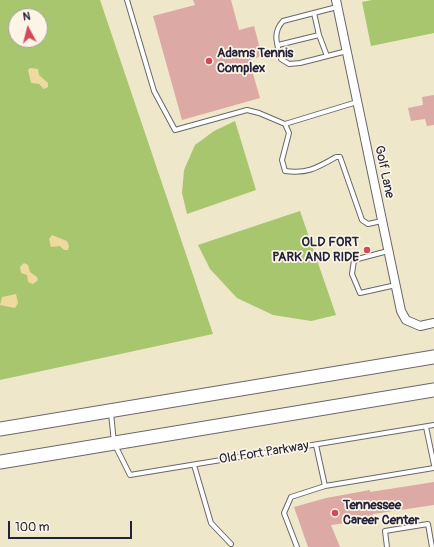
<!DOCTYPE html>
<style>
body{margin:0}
#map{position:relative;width:434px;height:547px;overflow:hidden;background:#eee7c9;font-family:Pangolin,sans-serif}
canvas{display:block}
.north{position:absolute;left:8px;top:8px;width:40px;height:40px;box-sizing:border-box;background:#fcf5e5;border:1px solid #a5a1a1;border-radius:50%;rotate:353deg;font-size:11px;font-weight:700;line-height:16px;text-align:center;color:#22223b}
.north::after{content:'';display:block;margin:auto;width:14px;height:18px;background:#d1495b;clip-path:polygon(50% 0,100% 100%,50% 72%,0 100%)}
.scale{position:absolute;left:8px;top:521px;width:124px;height:18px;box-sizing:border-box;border:2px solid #22223b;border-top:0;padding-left:5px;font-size:12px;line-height:14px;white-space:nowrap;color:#22223b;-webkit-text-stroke:3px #fcf5e5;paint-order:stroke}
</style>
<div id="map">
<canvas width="434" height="547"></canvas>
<div class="north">N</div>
<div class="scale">100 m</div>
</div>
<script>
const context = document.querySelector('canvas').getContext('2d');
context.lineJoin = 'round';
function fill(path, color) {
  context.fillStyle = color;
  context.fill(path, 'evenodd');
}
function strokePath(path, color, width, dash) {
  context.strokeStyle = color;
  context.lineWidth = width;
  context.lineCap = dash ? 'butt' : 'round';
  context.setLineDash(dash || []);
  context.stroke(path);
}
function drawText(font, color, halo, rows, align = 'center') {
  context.font = font + ' Pangolin,sans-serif';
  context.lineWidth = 3.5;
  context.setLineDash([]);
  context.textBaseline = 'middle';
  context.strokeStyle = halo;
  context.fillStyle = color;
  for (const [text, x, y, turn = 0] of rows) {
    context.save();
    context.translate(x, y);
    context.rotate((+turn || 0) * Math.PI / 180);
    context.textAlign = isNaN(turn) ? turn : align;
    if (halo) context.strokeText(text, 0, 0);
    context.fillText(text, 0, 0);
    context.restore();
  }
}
const green = new Path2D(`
 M 0,0 L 100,0 L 213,334 L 0,380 ZM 16,16 L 40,16 L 40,40 L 16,40 Z
 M 372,0 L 434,0 L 434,33 L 371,46 L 362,2 Z
 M 235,121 L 256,190 L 187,214 L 182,193 L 184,170 L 195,145 L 214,131 Z
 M 300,211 L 336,315 L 311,321 L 273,315 L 237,298 L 210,269 L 198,245 Z`);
const sand = new Path2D(`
 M 30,68 L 38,69 L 39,75 L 48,83 L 48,87 L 44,89 L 39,84 L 31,83 L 28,70 Z
 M 52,235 L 67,241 L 69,246 L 68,250 L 64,250 L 60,246 L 51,247 L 49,239 Z
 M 24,263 L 28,265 L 30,272 L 37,277 L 38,280 L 33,284 L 28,282 L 27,275 L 21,273 L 20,267 Z
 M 16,294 L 18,303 L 15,308 L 0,305 L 2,297 Z`);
const building = new Path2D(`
 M 193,0 L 231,0 L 239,30 L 254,26 L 262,56 L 249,60 L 260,98 L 182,120 L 153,16 L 195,5 Z
 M 434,95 L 434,125 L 427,126 L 425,119 L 411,121 L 408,108 L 423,105 L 422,97 Z
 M 434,482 L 434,505 L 373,514 L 374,519 L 331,525 L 340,547 L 308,547 L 294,507 L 326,498 L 370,490 L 370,492 Z`);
const service = new Path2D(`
 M 127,0 L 154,91 L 175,130 L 247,110 L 259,113 L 285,124 L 357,102
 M 337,7 L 283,21 C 272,33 277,44 281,59 L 289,64 L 300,63 L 347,51
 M 314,13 L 319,35 L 327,56
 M 278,45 L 319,35
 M 285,124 L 289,133 L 282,160 L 285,171 C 307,174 317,168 336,157 L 340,157 L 362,220 L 368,224 L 382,221
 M 388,251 L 354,260 L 352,274 L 360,293 L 396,285
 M 111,413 L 114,443 L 130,475 L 434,425
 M 426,427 L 434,465
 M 194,465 L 211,523 L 231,544
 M 325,486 L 434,468
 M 297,547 L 284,513 L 291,497 L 325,486 L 316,445
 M 387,547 L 385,531 L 428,524 L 432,547`);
const minor = new Path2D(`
 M 336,0 L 401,311 L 406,320 L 420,326 L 434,323`);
const primary = new Path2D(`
 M 0,429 L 434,357
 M 0,462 L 434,390`);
const markers = [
 [209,61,4,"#d1495b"],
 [367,250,4,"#d1495b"],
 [335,513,4,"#d1495b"]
];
const poiNames = [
 ["Adams Tennis",217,54],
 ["Complex",217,69],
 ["OLD FORT",359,243,"right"],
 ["PARK AND RIDE",359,258,"right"],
 ["Tennessee",343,506],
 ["Career Center",343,521]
];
const streetNames = [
 ["Golf Lane",384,172,78],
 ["Old Fort Parkway",264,453,-9]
];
fill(green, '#a8c66d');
fill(sand, '#eeda9e');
fill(building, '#dda9a4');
strokePath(service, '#69676d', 6);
strokePath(minor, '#69676d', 10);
strokePath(primary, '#69676d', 15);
strokePath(service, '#fff', 4);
strokePath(minor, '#fff', 8);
strokePath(primary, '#fff', 13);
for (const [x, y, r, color] of markers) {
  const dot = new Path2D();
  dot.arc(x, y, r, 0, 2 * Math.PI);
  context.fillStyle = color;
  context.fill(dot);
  strokePath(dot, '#fcf5e5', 1.5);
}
drawText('bold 13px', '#22223b', '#fcf5e5', poiNames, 'left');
drawText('13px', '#22223b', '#fcf5e5', streetNames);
</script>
